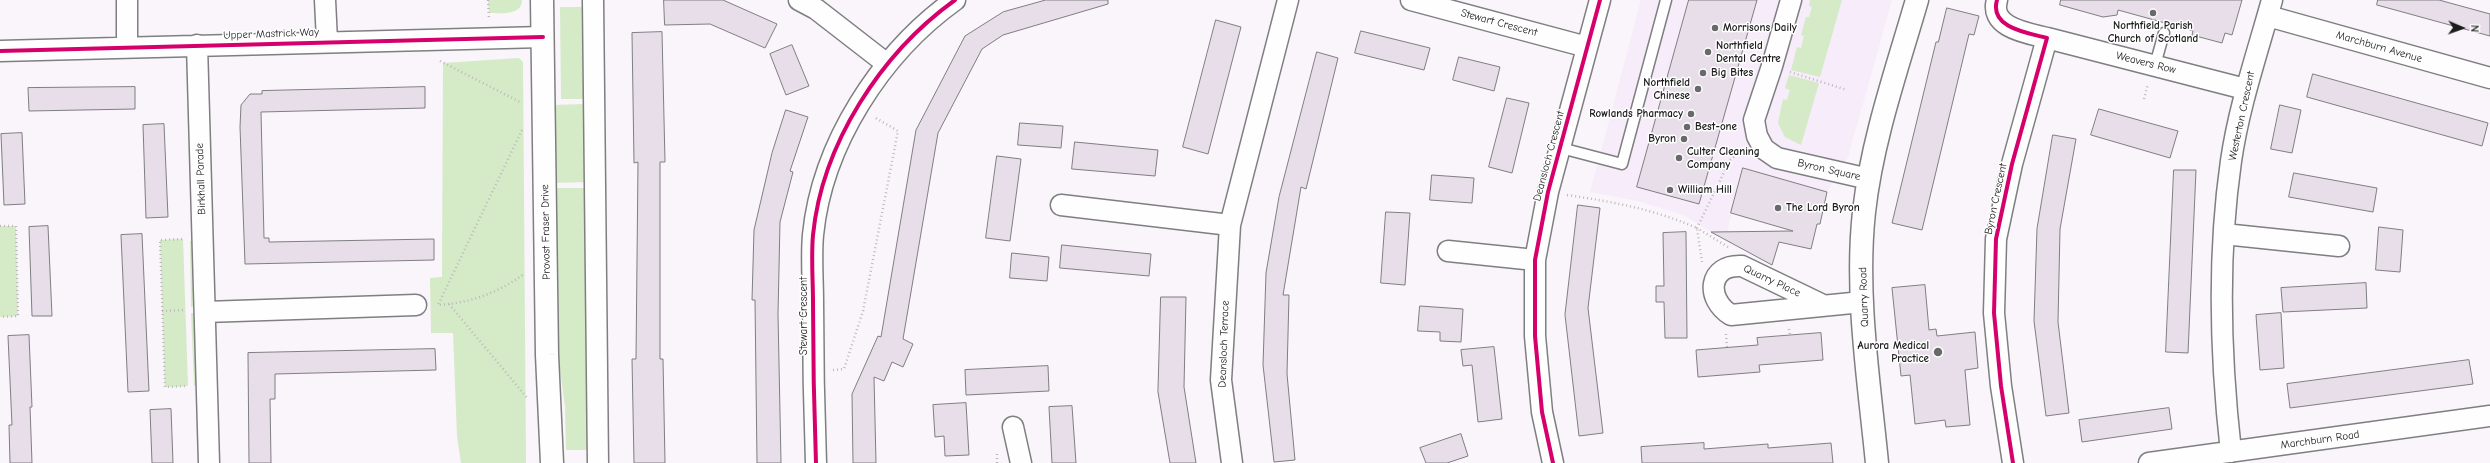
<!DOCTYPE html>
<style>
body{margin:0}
#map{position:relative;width:2490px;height:463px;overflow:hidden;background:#f9f5fa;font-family:"Comic Neue",sans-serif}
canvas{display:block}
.north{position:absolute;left:2442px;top:8px;width:40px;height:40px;-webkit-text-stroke:3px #fff;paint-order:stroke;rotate:92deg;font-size:11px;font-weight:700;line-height:16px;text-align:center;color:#1c1c1c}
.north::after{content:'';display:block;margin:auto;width:14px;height:18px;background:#1c1c1c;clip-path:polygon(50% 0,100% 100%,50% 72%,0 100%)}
</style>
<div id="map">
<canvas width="2490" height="463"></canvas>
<div class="north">N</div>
</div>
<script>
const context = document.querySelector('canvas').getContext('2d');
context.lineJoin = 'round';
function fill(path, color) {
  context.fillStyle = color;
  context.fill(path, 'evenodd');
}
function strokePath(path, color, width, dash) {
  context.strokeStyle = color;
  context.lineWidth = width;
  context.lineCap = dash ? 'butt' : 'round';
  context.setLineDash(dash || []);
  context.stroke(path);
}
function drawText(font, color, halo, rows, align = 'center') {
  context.font = font + ' "Comic Neue",sans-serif';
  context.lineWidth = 3;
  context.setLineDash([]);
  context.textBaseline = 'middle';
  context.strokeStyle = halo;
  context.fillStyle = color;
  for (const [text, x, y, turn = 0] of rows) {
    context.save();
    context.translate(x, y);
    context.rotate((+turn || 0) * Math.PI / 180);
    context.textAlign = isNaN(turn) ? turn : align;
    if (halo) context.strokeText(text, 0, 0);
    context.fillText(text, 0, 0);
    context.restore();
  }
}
const built = new Path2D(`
 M 1641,0 L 1892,0 L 1848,157 L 1827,192 L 1743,169 L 1725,240 L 1683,215 L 1638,201 L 1590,192 Z`);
const green = new Path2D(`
 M 488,0 L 522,0 C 522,16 500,13 489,13 Z
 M 1810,0 L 1842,0 L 1820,77 L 1791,70 L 1797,47 L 1801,48 L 1804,36 L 1801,35 L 1806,17 L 1809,17 L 1812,7 L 1809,6 Z
 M 560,7 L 585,7 L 585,99 L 561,99 Z
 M 519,58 L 523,62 L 526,463 L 461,463 L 457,436 L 453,333 L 431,333 L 430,278 L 442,277 L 443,63 Z
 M 1789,75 L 1819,83 L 1801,145 L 1785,137 L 1778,123 L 1783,99 L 1787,100 L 1790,90 L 1785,88 Z
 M 585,104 L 587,182 L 556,183 L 553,105 Z
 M 555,188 L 587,188 L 590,450 L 566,450 L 565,407 L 557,347 Z
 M 0,226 L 16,226 L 18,316 L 0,317 Z
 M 183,239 L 188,386 L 165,387 L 160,240 Z
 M 190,241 L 194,241 L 196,307 L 191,307 Z
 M 191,313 L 196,313 L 199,386 L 194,386 Z`);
const building = new Path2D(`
 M 664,0 L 723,0 L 777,24 L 765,48 L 710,24 L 665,25 Z
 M 1046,0 L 1108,0 L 1108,4 L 1003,35 L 982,49 L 938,133 L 903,339 L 913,344 L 903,367 L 892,362 L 884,381 L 874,377 L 876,463 L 853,463 L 852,394 L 878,336 L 881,337 L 916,130 L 965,36 L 1003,12 Z
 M 1689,0 L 1757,0 L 1699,204 L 1637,187 Z
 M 2061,0 L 2242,0 L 2232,35 L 2225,33 L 2222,43 L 2192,35 L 2193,31 L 2187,29 L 2118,10 L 2117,15 L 2103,17 L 2060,5 Z
 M 2378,0 L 2439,0 L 2490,14 L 2490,36 L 2377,5 Z
 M 1947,8 L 1979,16 L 1974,35 L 1969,34 L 1922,230 L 1892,223 L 1936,42 L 1938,42 Z
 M 1216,20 L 1241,27 L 1208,154 L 1183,147 Z
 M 1361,31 L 1430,48 L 1424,70 L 1355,53 Z
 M 662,32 L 665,162 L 660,162 L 660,359 L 663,359 L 665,463 L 634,463 L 632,359 L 636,359 L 638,162 L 634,163 L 632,33 Z
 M 792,45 L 809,86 L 786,95 L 770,54 Z
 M 1317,52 L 1338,58 L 1306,189 L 1301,187 L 1283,295 L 1289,295 L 1287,374 L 1295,460 L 1274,462 L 1263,365 L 1266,273 L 1279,197 Z
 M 1459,57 L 1500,67 L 1494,91 L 1453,80 Z
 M 2313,74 L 2488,123 L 2482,146 L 2307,97 Z
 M 135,87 L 135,109 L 29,111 L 28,88 Z
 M 425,87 L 425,108 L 261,112 L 264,238 L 269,238 L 269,242 L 434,239 L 434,260 L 245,264 L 240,127 L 241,105 L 250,94 L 262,94 L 262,91 Z
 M 1507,98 L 1529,103 L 1512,173 L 1489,167 Z
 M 2280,105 L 2301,110 L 2292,153 L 2271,149 Z
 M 2099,109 L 2178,131 L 2170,158 L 2091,135 Z
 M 786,110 L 808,117 L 790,171 L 793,172 L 780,222 L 778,314 L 781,463 L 757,463 L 755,300 L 752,300 L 754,230 L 772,153 Z
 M 1020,123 L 1063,126 L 1061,148 L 1018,145 Z
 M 164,124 L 168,217 L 146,218 L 143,125 Z
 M 22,133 L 25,204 L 4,205 L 1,134 Z
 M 2053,135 L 2076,139 L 2060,229 L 2058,322 L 2069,413 L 2046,416 L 2034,321 L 2037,229 Z
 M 1075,142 L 1158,150 L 1155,176 L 1072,169 Z
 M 997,156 L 1021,159 L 1010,241 L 986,238 Z
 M 1743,168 L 1827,192 L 1820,224 L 1817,224 L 1811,249 L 1779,242 L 1772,265 L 1711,232 L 1793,231 L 1731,213 Z
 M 2174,170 L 2196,170 L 2188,353 L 2166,352 Z
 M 2294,173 L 2377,188 L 2373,212 L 2289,197 Z
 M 1432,175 L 1474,178 L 1472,203 L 1430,200 Z
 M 1578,205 L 1600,208 L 1588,308 L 1603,433 L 1579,436 L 1565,315 Z
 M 1386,212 L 1410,213 L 1405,285 L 1381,283 Z
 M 48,226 L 52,316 L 32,316 L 29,227 Z
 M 2379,227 L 2403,230 L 2400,272 L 2376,270 Z
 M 1686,232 L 1687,338 L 1665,338 L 1664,302 L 1656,302 L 1656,286 L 1664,286 L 1663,233 Z
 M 142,234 L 149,391 L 128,392 L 121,235 Z
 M 1062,245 L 1151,254 L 1149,276 L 1060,268 Z
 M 1012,253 L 1049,257 L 1047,281 L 1010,278 Z
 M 2366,283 L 2367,308 L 2283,312 L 2281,288 Z
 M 1925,285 L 1929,330 L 1936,329 L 1937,336 L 1975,332 L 1978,368 L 1965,370 L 1970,425 L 1946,427 L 1945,420 L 1915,424 L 1910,375 L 1901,376 L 1892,288 Z
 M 1161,297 L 1186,297 L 1184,387 L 1196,463 L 1170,463 L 1158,392 Z
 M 1420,306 L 1463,309 L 1461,342 L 1440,341 L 1440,332 L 1418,331 Z
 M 2281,313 L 2284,368 L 2260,370 L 2256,315 Z
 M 1821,333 L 1823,360 L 1759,365 L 1760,372 L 1698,377 L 1696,350 L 1758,345 L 1757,338 Z
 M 29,335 L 32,407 L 30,407 L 32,463 L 10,463 L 9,425 L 12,425 L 8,336 Z
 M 1494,347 L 1502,419 L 1478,422 L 1472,365 L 1463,366 L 1461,350 Z
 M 435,349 L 436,370 L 275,374 L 275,399 L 270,399 L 271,463 L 249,463 L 248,353 Z
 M 2469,360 L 2473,384 L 2290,408 L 2287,384 Z
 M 1048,366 L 1049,391 L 966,395 L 965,370 Z
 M 966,403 L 969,455 L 945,456 L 944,436 L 935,437 L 933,405 Z
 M 1072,406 L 1076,463 L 1052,463 L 1049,407 Z
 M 2169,408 L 2172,429 L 2082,442 L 2079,420 Z
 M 171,409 L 173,463 L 152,463 L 150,410 Z
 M 1461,434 L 1468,456 L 1447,463 L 1426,463 L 1420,448 Z
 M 1704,443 L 1704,449 L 1768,444 L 1768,448 L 1831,443 L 1833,463 L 1642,463 L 1641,447 Z`);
const path = new Path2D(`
 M 488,0 L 489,18
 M 440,61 L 522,103
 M 1790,72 L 1847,90
 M 2144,99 L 2148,84
 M 522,130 L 438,305 C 470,303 498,293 524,274
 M 1567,195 C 1614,202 1653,209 1697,228 L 1702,262
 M 0,226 L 16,226 L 18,316 L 0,317
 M 182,239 L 160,240 L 165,387 L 187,386
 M 1728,247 L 1697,228 L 1730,160 L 1741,150
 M 449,304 L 528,399
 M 162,311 L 185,310
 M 1789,329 L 1790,335
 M 1726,334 L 1727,347
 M 833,370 L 844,369 L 863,311 L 898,131 L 874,117
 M 997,454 L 997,463`);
const lane = new Path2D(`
 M 2155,65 L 2164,33
 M 1561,148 L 1622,164 L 1666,0`);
const street = new Path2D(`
 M 127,0 L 127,47
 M 325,0 L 327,41
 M 593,0 L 598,463
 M 799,0 L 816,9 L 887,64
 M 1411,0 L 1587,47
 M 1791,0 L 1772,66 L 1754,120 L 1757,136 L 1764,149 L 1777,158 L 1869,179
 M 1997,0 C 1989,28 2028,33 2047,38 L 2012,164 L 1996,239 L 1994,313 L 2001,386 L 2013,463
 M 2268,16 L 2490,78
 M 2047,38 L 2245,89
 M 197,45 L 209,463
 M 0,51 L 543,37
 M 1061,205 L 1230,225
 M 2224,234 L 2339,246
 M 1448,251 L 1535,260
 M 1823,305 L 1742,266 C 1708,264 1705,299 1731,315 L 1862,302
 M 205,312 L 416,305
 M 1013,427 L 1021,463
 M 2231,452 C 2220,355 2217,258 2231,161 C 2239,106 2257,54 2272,0
 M 816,463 C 814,409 813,356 813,302 C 813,280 811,257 813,235 C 822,144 881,53 955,0
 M 1232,463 L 1221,380 L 1230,225 L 1288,0
 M 1553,463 L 1542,412 L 1535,336 L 1535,260 L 1548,192 L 1600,0
 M 2149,463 L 2490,416`);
const secondary = new Path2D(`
 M 542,0 L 547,355 L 552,463
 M 1877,463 C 1869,381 1855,294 1864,212 C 1872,140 1897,69 1917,0`);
const cycleway = new Path2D(`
 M 1997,0 C 1989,28 2028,33 2047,38 L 2012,164 L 1996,239 L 1994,313 L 2001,386 L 2013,463
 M 0,51 L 543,37
 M 816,463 C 814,409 813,356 813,302 C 813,280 811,257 813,235 C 822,144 881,53 955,0
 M 1553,463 L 1542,412 L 1535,336 L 1535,260 L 1548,192 L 1600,0`);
const markers = [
 [2153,13,4,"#69686a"],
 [1715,28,4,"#69686a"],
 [1708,52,4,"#69686a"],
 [1703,73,4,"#69686a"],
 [1698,89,4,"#69686a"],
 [1691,114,4,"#69686a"],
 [1687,127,4,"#69686a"],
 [1684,139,4,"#69686a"],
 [1679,158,4,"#69686a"],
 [1670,190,4,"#69686a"],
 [1778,208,4,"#69686a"],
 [1938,352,5,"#69686a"]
];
const streetNames = [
 ["Stewart Crescent",1499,23,15],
 ["Upper Mastrick Way",271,34,-2],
 ["Marchburn Avenue",2379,47,16],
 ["Weavers Row",2146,63,14],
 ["Westerton Crescent",2242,116,-78],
 ["Deansloch Crescent",1549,156,-75],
 ["Byron Square",1829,170,13],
 ["Birkhall Parade",201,179,-92],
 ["Byron Crescent",1996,199,-78],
 ["Provost Fraser Drive",546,232,-91],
 ["Quarry Place",1772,281,25],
 ["Quarry Road",1864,297,-92],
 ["Stewart Crescent",804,316,-90],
 ["Deansloch Terrace",1224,344,-88],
 ["Marchburn Road",2320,440,-8]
];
const poiNames = [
 ["Northfield Parish",2153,26,"center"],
 ["Church of Scotland",2153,39,"center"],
 ["Morrisons Daily",1723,28],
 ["Northfield",1716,46],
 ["Dental Centre",1716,59],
 ["Big Bites",1711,73],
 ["Northfield",1690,83,"right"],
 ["Chinese",1690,96,"right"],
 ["Rowlands Pharmacy",1683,114,"right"],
 ["Best-one",1695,127],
 ["Byron",1676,139,"right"],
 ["Culter Cleaning",1687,152],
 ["Company",1687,165],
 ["William Hill",1678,190],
 ["The Lord Byron",1786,208],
 ["Aurora Medical",1929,346,"right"],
 ["Practice",1929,359,"right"]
];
fill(built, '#f7ecf9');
fill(green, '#d5eac7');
fill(building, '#e7dee9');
strokePath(building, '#7f7e80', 1);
strokePath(lane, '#7f7e80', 13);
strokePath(street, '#7f7e80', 23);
strokePath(secondary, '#7f7e80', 25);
strokePath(path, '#bcbabc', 2.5, [1, 3]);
strokePath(lane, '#fefefe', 10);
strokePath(street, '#fefefe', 20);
strokePath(secondary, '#fefefe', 22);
strokePath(cycleway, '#d6006c', 4);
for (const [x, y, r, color] of markers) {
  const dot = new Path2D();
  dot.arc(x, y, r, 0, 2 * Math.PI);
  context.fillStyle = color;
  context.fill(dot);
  strokePath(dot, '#fff', 1.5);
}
drawText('11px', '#1c1c1c', '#fff', streetNames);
drawText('bold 11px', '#1c1c1c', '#fff', poiNames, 'left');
</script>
